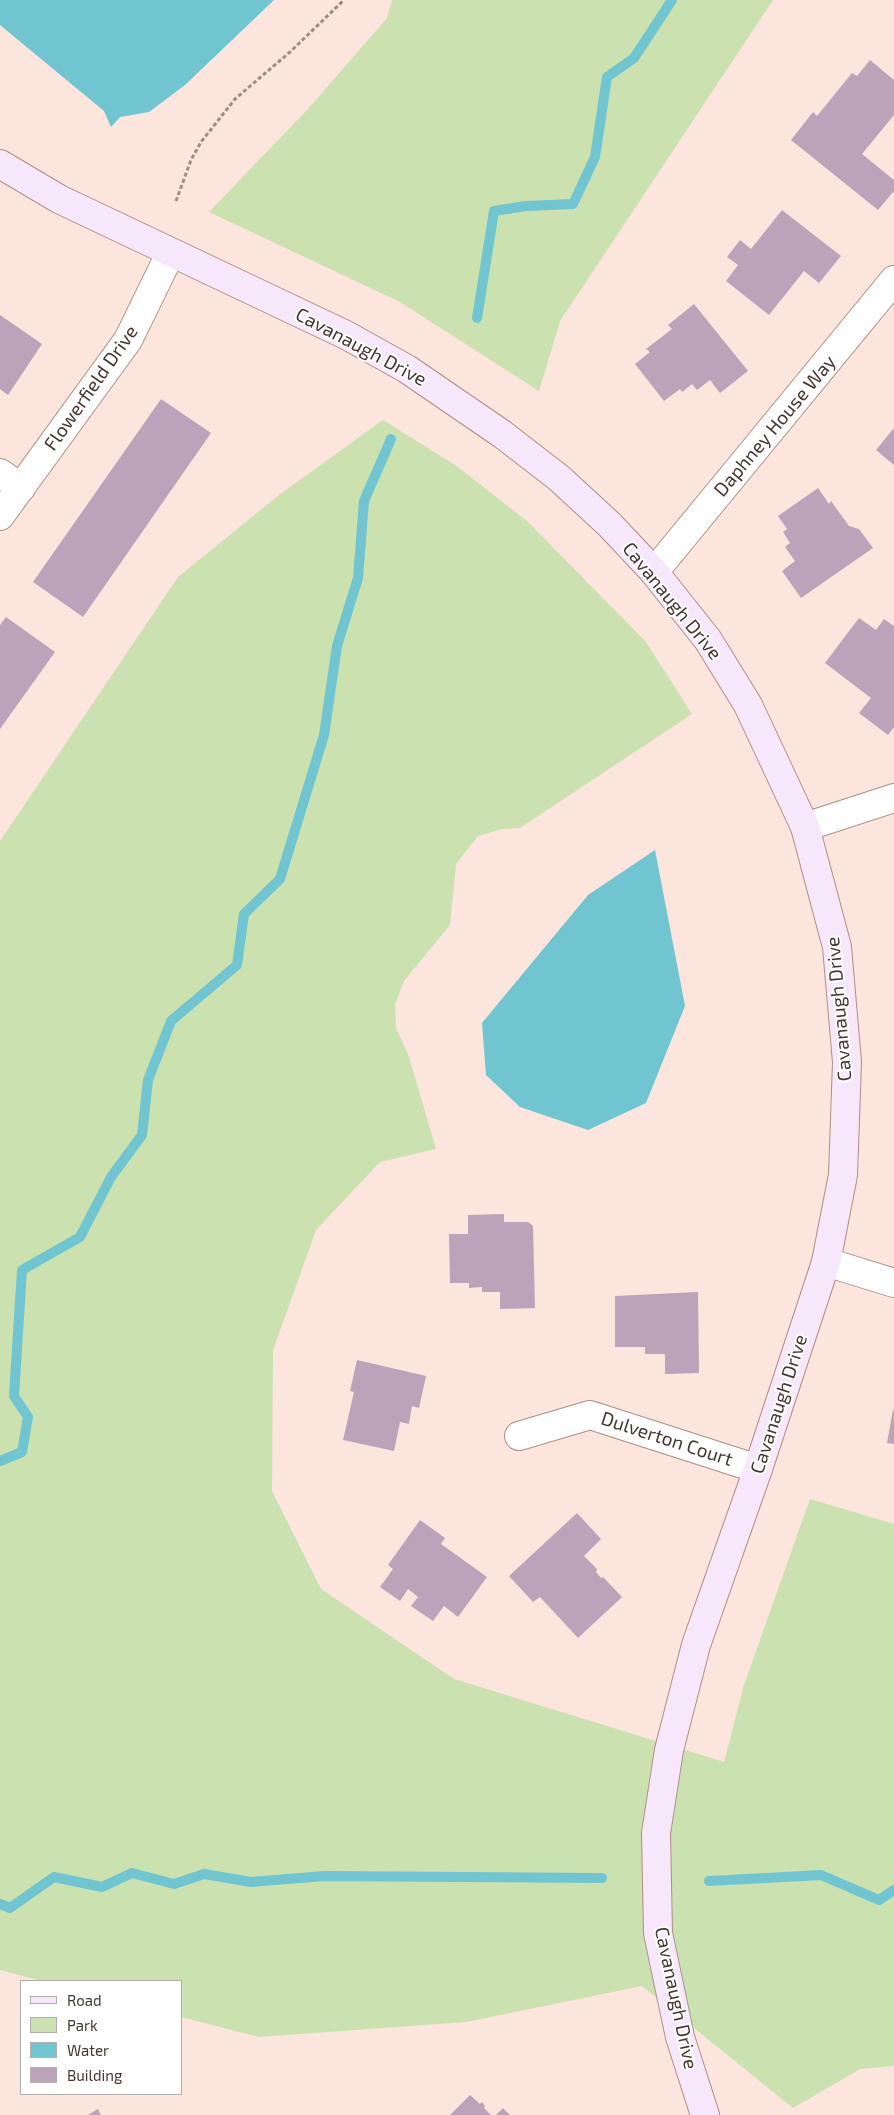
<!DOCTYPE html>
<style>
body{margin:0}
#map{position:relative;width:894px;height:2115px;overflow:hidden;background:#fbe5dd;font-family:"Exo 2",sans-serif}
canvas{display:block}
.legend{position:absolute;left:20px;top:1980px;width:162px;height:115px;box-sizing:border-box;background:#fff;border:1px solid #b4afad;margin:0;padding:6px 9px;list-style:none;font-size:15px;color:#443631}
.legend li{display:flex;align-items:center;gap:10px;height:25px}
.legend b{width:25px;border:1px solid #b4afad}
</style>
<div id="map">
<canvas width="894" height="2115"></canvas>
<ul class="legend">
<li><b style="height:6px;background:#f6e8fa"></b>Road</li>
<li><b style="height:14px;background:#cbe1af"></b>Park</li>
<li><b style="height:14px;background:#70c5d0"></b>Water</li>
<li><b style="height:14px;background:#bda3b9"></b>Building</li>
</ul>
</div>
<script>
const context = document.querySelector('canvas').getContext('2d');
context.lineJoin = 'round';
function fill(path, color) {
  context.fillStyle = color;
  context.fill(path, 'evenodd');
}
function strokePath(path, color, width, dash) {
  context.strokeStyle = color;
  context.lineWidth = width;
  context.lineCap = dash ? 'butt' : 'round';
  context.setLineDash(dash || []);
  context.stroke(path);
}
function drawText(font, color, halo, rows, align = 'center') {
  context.font = font + ' "Exo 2",sans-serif';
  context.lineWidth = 4;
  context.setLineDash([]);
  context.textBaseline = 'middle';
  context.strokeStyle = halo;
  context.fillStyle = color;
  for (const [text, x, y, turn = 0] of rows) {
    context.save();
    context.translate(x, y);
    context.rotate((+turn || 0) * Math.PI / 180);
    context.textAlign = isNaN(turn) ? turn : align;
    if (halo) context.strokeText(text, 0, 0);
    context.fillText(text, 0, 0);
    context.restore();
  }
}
const green = new Path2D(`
 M 392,0 L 773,0 L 560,321 L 539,391 L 400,302 L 209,212 L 308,109 L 387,18 Z
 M 383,420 L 458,467 L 528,522 L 646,642 L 692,714 L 520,828 L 502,829 L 478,836 L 456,864 L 450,925 L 404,981 L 395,1005 L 396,1028 L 408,1054 L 436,1149 L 380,1162 L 316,1230 L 273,1350 L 272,1491 L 321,1589 L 454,1679 L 724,1762 L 744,1685 L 810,1499 L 894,1524 L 894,2066 L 860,2069 L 793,2108 L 642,1986 L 466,2022 L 259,2037 L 181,2017 L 181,1981 L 42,1981 L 0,1970 L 0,841 L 178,577 L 279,495 Z`);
const water = new Path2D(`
 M 0,0 L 274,0 L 185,85 L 149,112 L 120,117 L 111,127 L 104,111 L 0,25 Z
 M 655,850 L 685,1006 L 646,1103 L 588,1130 L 520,1107 L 486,1075 L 482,1023 L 588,895 Z`);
const stream = new Path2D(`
 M 477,318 L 494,211 L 526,206 L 573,204 L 595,157 L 607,77 L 634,58 L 672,0
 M 0,1461 L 22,1452 L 28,1417 L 14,1396 L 22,1270 L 80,1237 L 111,1177 L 142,1135 L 148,1080 L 171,1021 L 237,965 L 244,914 L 280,879 L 324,735 L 337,646 L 358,578 L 364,501 L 391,439
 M 709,1881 L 821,1875 L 879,1900 L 894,1890
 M 0,1904 L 10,1908 L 54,1877 L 102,1887 L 132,1873 L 174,1884 L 204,1874 L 251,1882 L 324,1876 L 602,1878`);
const building = new Path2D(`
 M 870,60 L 894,80 L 894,115 L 862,154 L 894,180 L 894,191 L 878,210 L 791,140 L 813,112 L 817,116 L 852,73 L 857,76 Z
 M 782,210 L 841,256 L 819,283 L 804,271 L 769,315 L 726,281 L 738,265 L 727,257 L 740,240 L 751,249 Z
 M 694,304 L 748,371 L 720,393 L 710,380 L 697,390 L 692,384 L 682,392 L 680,389 L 664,401 L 635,364 L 650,352 L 646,349 L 672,329 L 668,325 Z
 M 0,315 L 42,344 L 8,395 L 0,389 Z
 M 161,399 L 211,433 L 83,617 L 33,582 Z
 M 894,428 L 894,465 L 876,450 Z
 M 818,488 L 829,504 L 831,501 L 849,526 L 859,529 L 873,548 L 801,598 L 782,571 L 795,561 L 785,547 L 790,543 L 783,532 L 787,529 L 778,516 Z
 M 6,617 L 55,652 L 0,729 L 0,625 Z
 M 859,618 L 876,630 L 884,619 L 894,626 L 894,727 L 888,735 L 859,713 L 871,698 L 825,663 Z
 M 504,1214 L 504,1222 L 528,1222 L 533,1226 L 535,1308 L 500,1309 L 500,1292 L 482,1292 L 482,1287 L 469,1288 L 469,1283 L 450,1283 L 449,1234 L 468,1234 L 468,1215 Z
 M 698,1292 L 699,1373 L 665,1374 L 665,1354 L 645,1354 L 645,1347 L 615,1347 L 615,1296 Z
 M 357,1360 L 426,1376 L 419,1408 L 412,1406 L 409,1424 L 400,1422 L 394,1451 L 343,1440 L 354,1392 L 350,1391 Z
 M 893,1410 L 894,1410 L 894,1444 L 887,1443 Z
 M 577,1513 L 601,1539 L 584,1556 L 597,1569 L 596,1572 L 601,1578 L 603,1577 L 622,1597 L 578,1638 L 540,1597 L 533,1602 L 509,1576 Z
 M 420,1520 L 445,1538 L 441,1544 L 487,1577 L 458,1617 L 444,1606 L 433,1621 L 411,1606 L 418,1597 L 408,1589 L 400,1601 L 380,1587 L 393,1569 L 388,1565 Z
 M 470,2095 L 480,2104 L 482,2102 L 485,2106 L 484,2108 L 491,2115 L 450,2115 Z
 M 503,2108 L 510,2115 L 496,2115 Z
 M 98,2109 L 101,2115 L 88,2115 Z`);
const path = new Path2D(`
 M 176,201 L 191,160 L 201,142 L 235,99 L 290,52 L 344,0`);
const street = new Path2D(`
 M 0,473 L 21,488
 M 0,516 L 128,340 L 170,254
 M 654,572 L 894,280
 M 805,827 L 894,798
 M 826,1262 L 894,1283
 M 519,1436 L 590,1415 L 758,1469`);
const secondary = new Path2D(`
 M 0,164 L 59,199 L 346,335 L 407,369 L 502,434 L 559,478 L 610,525 L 654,572 L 708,640 L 748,705 L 805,827 L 837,947 L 847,1062 L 843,1175 L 826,1262 L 758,1469 L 696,1645 L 669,1750 L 656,1833 L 658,1933 L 680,2037 L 705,2115`);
const streetNames = [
 ["Cavanaugh Drive",361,347,28],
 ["Flowerfield Drive",91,388,-55],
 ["Daphney House Way",775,426,-50],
 ["Cavanaugh Drive",672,601,51],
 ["Cavanaugh Drive",839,1009,-95],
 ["Cavanaugh Drive",779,1404,-72],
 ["Dulverton Court",667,1439,18],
 ["Cavanaugh Drive",676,1998,78]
];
fill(green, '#cbe1af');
fill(water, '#70c5d0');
strokePath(stream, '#70c5d0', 10);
fill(building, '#bda3b9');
strokePath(street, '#af8e82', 30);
strokePath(secondary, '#af8e82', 30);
strokePath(path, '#9e8c85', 3, [4, 2.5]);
strokePath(street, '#fff', 28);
strokePath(secondary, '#f6e8fa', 28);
drawText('19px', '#443631', '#fff', streetNames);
</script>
